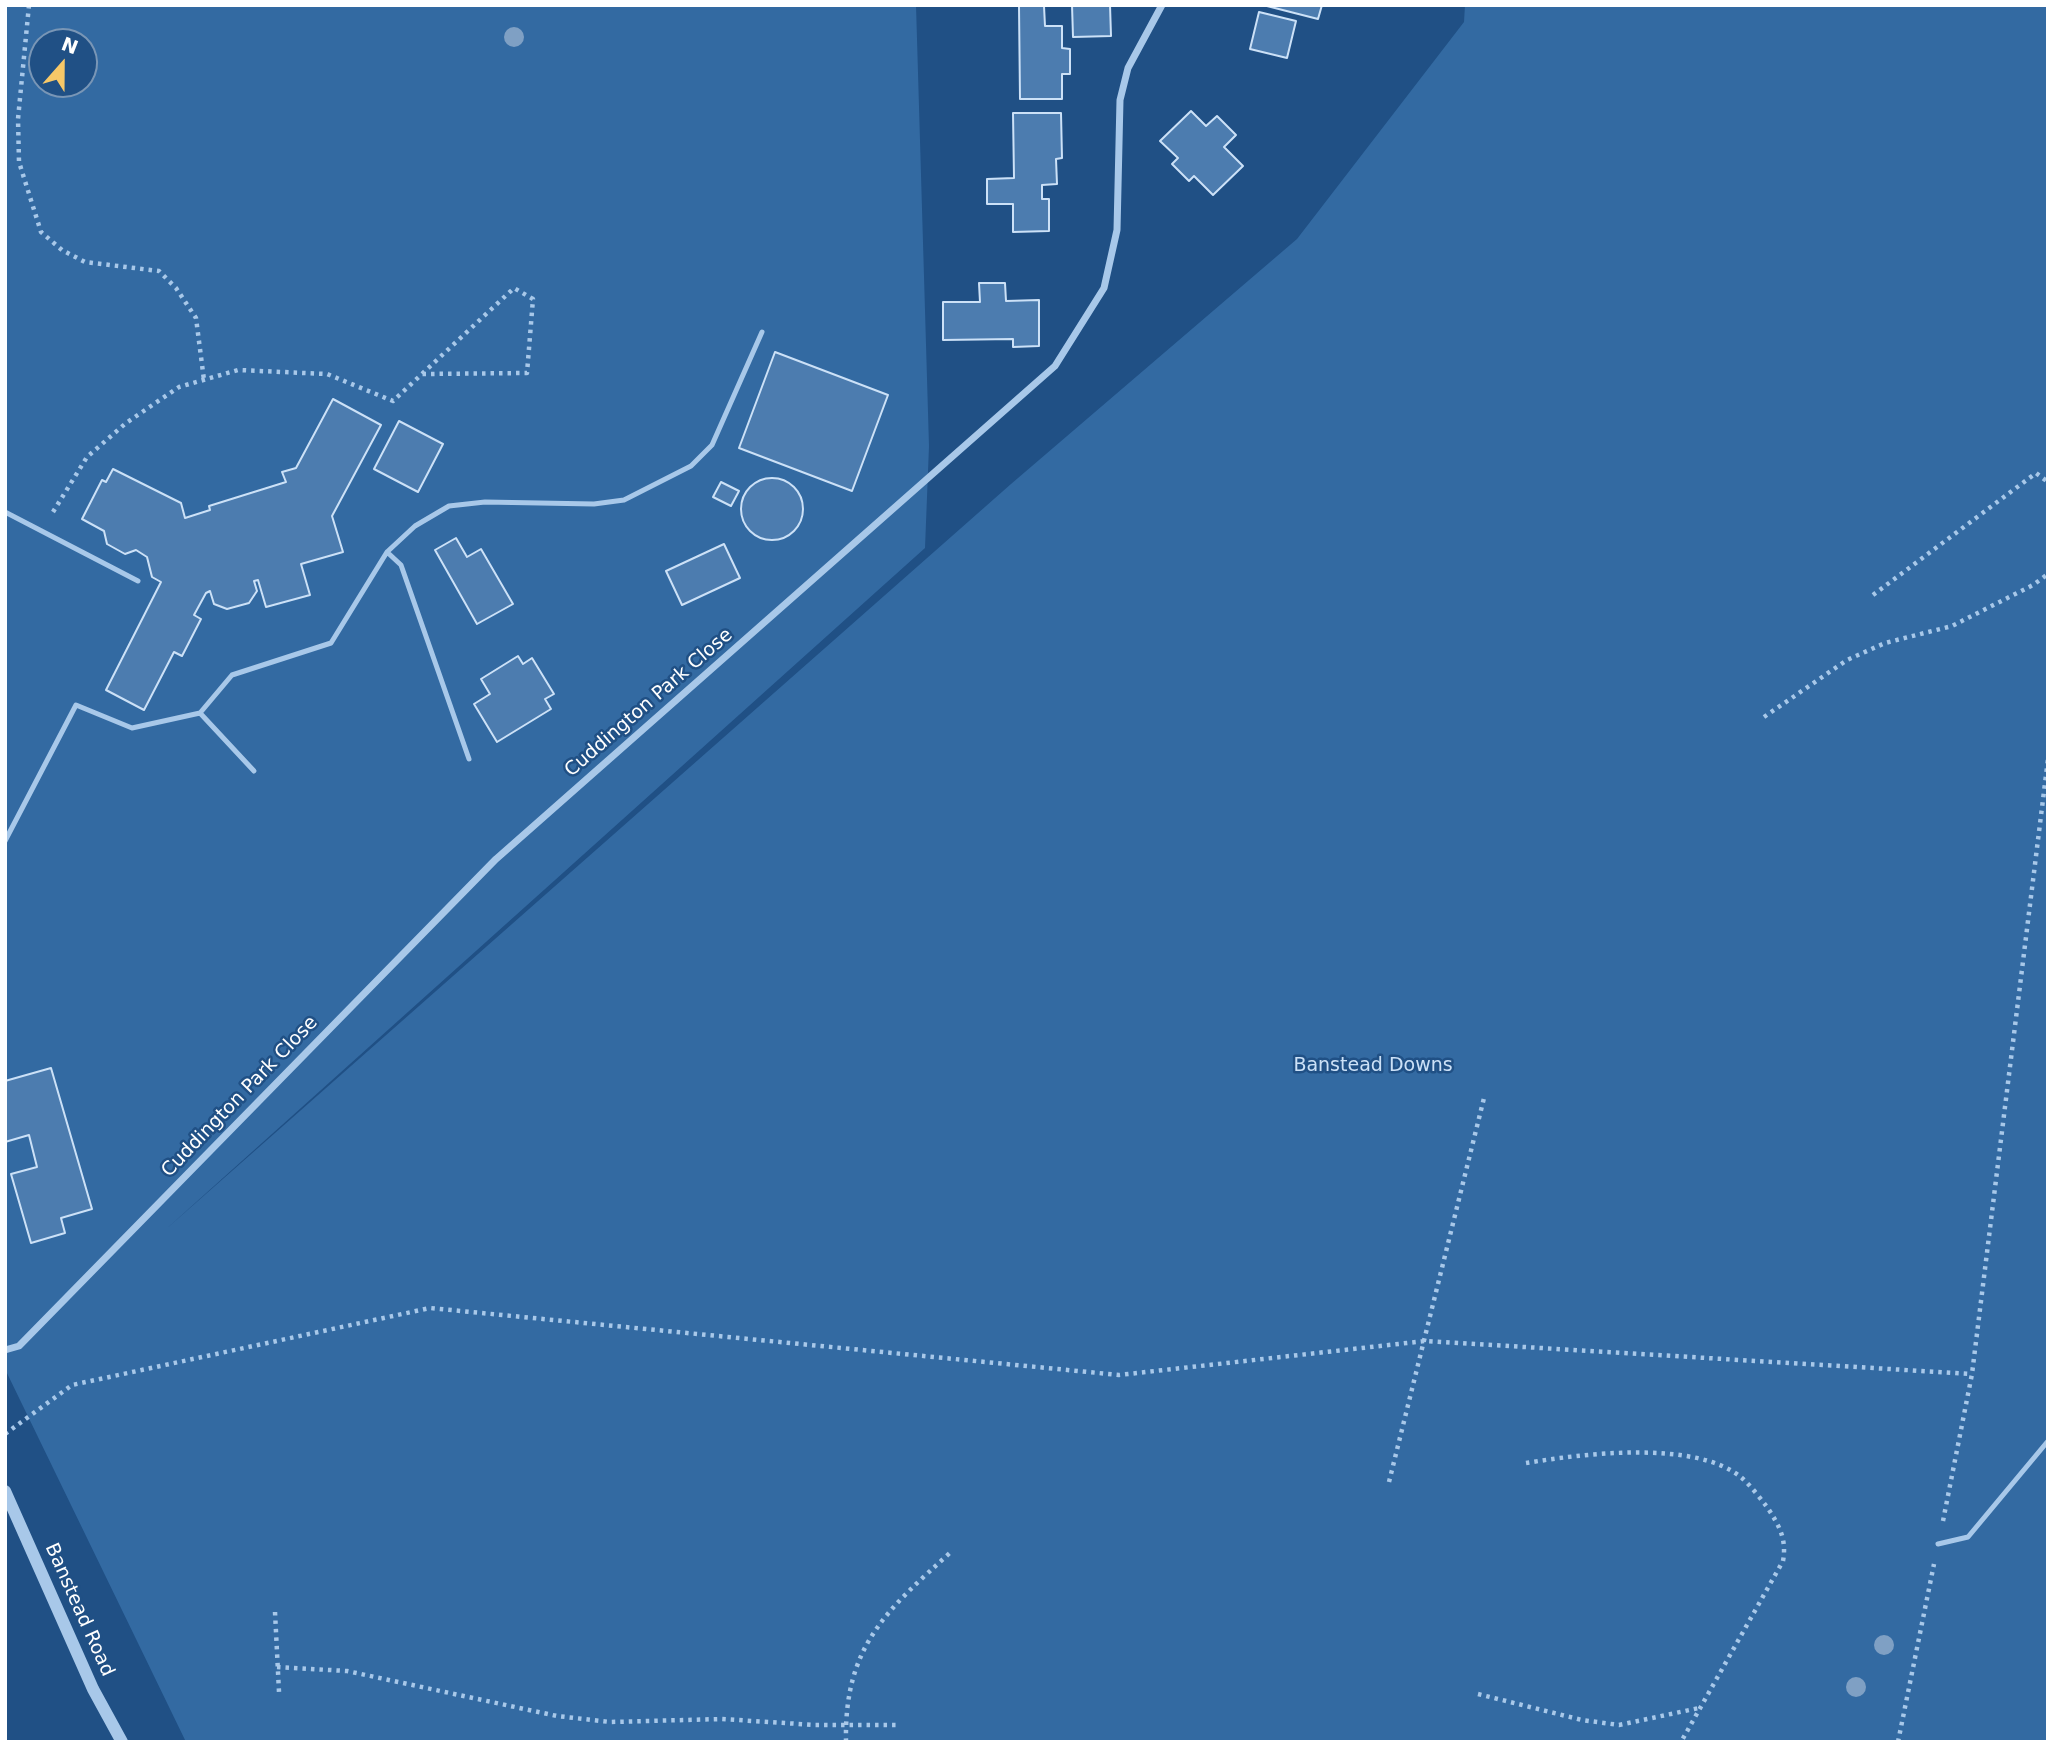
<!DOCTYPE html>
<style>
body{margin:0}
#map{position:relative;width:2053px;height:1747px;overflow:hidden;background:#205085;font-family:"DejaVu Sans",sans-serif}
canvas{display:block}
.frame{position:absolute;inset:0;border:7px solid #fff;pointer-events:none}
.north{position:absolute;left:28px;top:28px;width:70px;height:70px;box-sizing:border-box;background:#205085;border:2px solid #7996b6;border-radius:50%;rotate:21deg;font-size:19px;font-weight:700;line-height:28px;text-align:center;color:#fff}
.north::after{content:'';display:block;margin:auto;width:24px;height:32px;background:#f7c868;clip-path:polygon(50% 0,100% 100%,50% 72%,0 100%)}
</style>
<div id="map">
<canvas width="2053" height="1747"></canvas>
<div class="frame"></div>
<div class="north">N</div>
</div>
<script>
const context = document.querySelector('canvas').getContext('2d');
context.lineJoin = 'round';
function fill(path, color) {
  context.fillStyle = color;
  context.fill(path, 'evenodd');
}
function strokePath(path, color, width, dash) {
  context.strokeStyle = color;
  context.lineWidth = width;
  context.lineCap = dash ? 'butt' : 'round';
  context.setLineDash(dash || []);
  context.stroke(path);
}
function drawText(font, color, halo, rows, align = 'center') {
  context.font = font + ' "DejaVu Sans",sans-serif';
  context.lineWidth = 5;
  context.setLineDash([]);
  context.textBaseline = 'middle';
  context.strokeStyle = halo;
  context.fillStyle = color;
  for (const [text, x, y, turn = 0] of rows) {
    context.save();
    context.translate(x, y);
    context.rotate((+turn || 0) * Math.PI / 180);
    context.textAlign = isNaN(turn) ? turn : align;
    if (halo) context.strokeText(text, 0, 0);
    context.fillText(text, 0, 0);
    context.restore();
  }
}
const green = new Path2D(`
 M 5,5 L 916,5 L 929,446 L 925,548 L 165,1230 L 1011,484 L 1297,239 L 1464,22 L 1465,5 L 2048,5 L 2048,1742 L 186,1742 L 5,1369 ZM 42,42 L 84,42 L 84,84 L 42,84 Z`);
const building = new Path2D(`
 M 1072,5 L 1110,5 L 1111,36 L 1073,37 Z
 M 1263,5 L 1322,5 L 1318,19 Z
 M 1019,6 L 1044,6 L 1045,26 L 1062,26 L 1062,48 L 1070,49 L 1070,74 L 1062,74 L 1062,99 L 1020,99 Z
 M 1259,12 L 1296,21 L 1287,58 L 1250,49 Z
 M 1191,111 L 1206,126 L 1217,116 L 1236,135 L 1224,147 L 1243,166 L 1213,195 L 1194,176 L 1189,181 L 1172,164 L 1178,158 L 1160,141 Z
 M 1013,113 L 1061,113 L 1062,158 L 1056,159 L 1057,184 L 1042,185 L 1042,199 L 1049,199 L 1049,231 L 1013,232 L 1013,204 L 987,204 L 987,179 L 1014,178 Z
 M 979,283 L 1005,283 L 1006,301 L 1039,300 L 1039,346 L 1013,347 L 1013,339 L 943,340 L 943,302 L 980,302 Z
 M 775,352 L 888,395 L 852,491 L 739,448 Z
 M 333,399 L 381,425 L 332,516 L 343,552 L 301,564 L 310,595 L 266,607 L 258,580 L 254,581 L 257,591 L 249,603 L 227,609 L 214,604 L 210,591 L 206,593 L 194,615 L 201,619 L 182,656 L 174,652 L 144,710 L 106,690 L 161,582 L 152,577 L 147,557 L 136,550 L 125,554 L 107,544 L 104,531 L 82,519 L 102,480 L 106,482 L 113,469 L 181,503 L 185,518 L 210,510 L 209,506 L 286,482 L 282,472 L 296,468 Z
 M 399,421 L 443,444 L 418,492 L 374,469 Z
 M741 509a31 31 0 1 1 62 0a31 31 0 1 1-62 0Z
 M 721,482 L 739,491 L 731,506 L 713,497 Z
 M 456,538 L 467,557 L 481,549 L 513,604 L 477,624 L 435,550 Z
 M 724,544 L 740,578 L 682,605 L 666,571 Z
 M 518,656 L 523,664 L 532,658 L 554,694 L 545,699 L 551,709 L 497,742 L 474,704 L 490,694 L 481,679 Z
 M 51,1068 L 92,1209 L 61,1218 L 65,1233 L 31,1243 L 11,1174 L 37,1167 L 29,1135 L 5,1142 L 5,1081 Z`);
const path = new Path2D(`
 M 29,5 L 18,119 L 19,162 L 41,232 L 62,250 L 85,262 L 159,271 L 176,288 L 196,318 L 204,380
 M 53,512 L 87,457 L 126,423 L 179,387 L 238,370 L 327,374 L 393,401 L 514,288 L 533,299 L 527,373 L 422,374
 M 1873,595 L 2036,473 L 2048,482
 M 1764,717 L 1847,660 L 1885,643 L 1952,626 L 2033,585 L 2048,574
 M 5,1434 L 72,1385 L 430,1308 L 1119,1375 L 1425,1341 L 1972,1374
 M 1526,1463 C 1581,1454 1696,1439 1742,1478 C 1751,1486 1760,1498 1767,1507 C 1779,1525 1787,1539 1783,1561 L 1681,1742
 M 1389,1482 L 1484,1098
 M 1943,1521 L 1972,1374 L 2048,759
 M 275,1612 L 279,1692
 M 277,1667 L 347,1671 L 557,1716 L 610,1722 L 722,1719 L 815,1725 L 898,1725
 M 1478,1694 L 1582,1720 L 1619,1725 L 1699,1708
 M 846,1742 C 844,1646 887,1610 952,1551
 M 1898,1742 L 1934,1564`);
const service = new Path2D(`
 M 5,512 L 138,581
 M 387,552 L 401,565 L 469,759
 M 200,713 L 232,675 L 331,643 L 387,552 L 415,526 L 449,506 L 485,502 L 594,504 L 624,500 L 691,466 L 712,445 L 762,332
 M 5,841 L 76,705 L 132,728 L 200,713 L 254,771
 M 1938,1544 L 1968,1537 L 2048,1441`);
const minor = new Path2D(`
 M 5,1350 L 19,1346 L 496,859 L 1055,366 L 1104,288 L 1117,230 L 1120,100 L 1128,68 L 1162,5`);
const tertiary = new Path2D(`
 M 5,1491 L 93,1689 L 122,1742`);
const trees = [
 [514,37],
 [1884,1645],
 [1856,1687]
];
const streetNames = [
 ["Cuddington Park Close",649,703,-41],
 ["Cuddington Park Close",240,1097,-46],
 ["Banstead Road",79,1610,66]
];
const parkNames = [
 ["Banstead Downs",1373,1066]
];
fill(green, '#336aa2');
fill(building, '#4c7caf');
strokePath(building, '#cce1f7', 2);
strokePath(path, '#a8c8e9', 4.5, [3.5, 5]);
strokePath(service, '#a8c8e9', 5);
strokePath(minor, '#a8c8e9', 7);
strokePath(tertiary, '#a8c8e9', 12);
context.fillStyle = '#7fa0c4';
for (const [x, y] of trees) {
  context.beginPath();
  context.arc(x, y, 10, 0, 2 * Math.PI);
  context.fill();
}
drawText('19px', '#fff', '#205085', streetNames);
drawText('19px', '#cce1f7', '#205085', parkNames);
</script>
